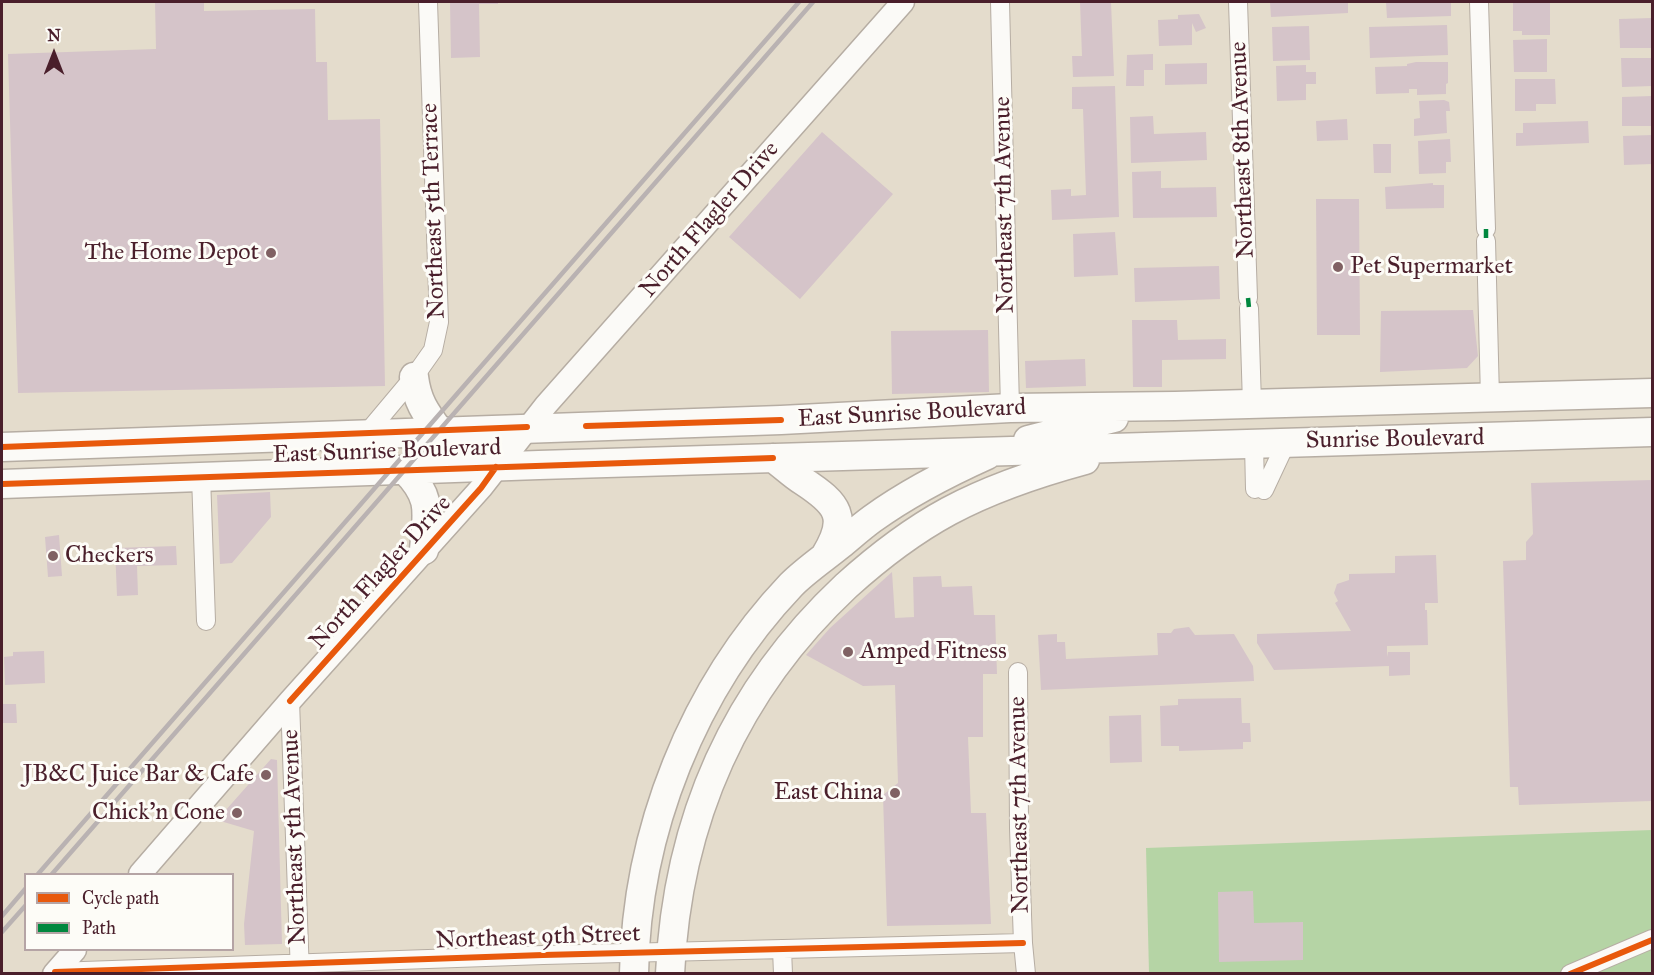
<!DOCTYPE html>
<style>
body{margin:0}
#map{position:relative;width:1654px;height:975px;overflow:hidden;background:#e4dccc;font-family:"IM FELL Great Primer",serif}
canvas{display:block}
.frame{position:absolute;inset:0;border:3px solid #4a1f2b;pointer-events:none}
.legend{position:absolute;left:24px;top:873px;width:210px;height:78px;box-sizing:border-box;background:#fdfcf7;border:2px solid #b5a4a5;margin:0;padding:8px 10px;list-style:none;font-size:18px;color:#4a1f2b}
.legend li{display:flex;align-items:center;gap:12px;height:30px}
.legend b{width:30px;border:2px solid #b5a4a5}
.north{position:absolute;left:24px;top:24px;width:60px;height:60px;-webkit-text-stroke:4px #fdfcf7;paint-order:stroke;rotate:0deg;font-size:16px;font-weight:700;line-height:24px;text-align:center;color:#4a1f2b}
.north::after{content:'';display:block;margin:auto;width:21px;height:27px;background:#4a1f2b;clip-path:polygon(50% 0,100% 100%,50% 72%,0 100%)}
</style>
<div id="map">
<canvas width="1654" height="975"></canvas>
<div class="frame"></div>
<ul class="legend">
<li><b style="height:8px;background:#e8590c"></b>Cycle path</li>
<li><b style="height:8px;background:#00873e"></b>Path</li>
</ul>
<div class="north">N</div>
</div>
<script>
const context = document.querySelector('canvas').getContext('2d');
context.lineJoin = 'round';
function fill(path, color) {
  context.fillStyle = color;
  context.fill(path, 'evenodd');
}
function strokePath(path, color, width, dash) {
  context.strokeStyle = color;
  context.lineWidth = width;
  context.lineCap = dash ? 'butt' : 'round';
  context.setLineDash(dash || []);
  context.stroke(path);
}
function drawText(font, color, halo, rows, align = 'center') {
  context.font = font + ' "IM FELL Great Primer",serif';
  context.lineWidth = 6;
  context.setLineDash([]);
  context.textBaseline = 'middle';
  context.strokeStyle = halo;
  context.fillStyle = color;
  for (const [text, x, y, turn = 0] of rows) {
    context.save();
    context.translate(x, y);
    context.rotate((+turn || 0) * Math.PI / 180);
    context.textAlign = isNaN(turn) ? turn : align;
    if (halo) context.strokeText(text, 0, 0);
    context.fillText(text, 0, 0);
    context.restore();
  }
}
const green = new Path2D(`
 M 1652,830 L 1652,973 L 1149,973 L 1146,848 Z`);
const building = new Path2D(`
 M 155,2 L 204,2 L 204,11 L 315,9 L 316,62 L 327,62 L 328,120 L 380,119 L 385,386 L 18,393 L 8,54 L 156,49 Z
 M 450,2 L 498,2 L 498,4 L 479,4 L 480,57 L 451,58 Z
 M 1080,2 L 1111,2 L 1114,76 L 1073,77 L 1072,56 L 1082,56 Z
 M 1270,2 L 1348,2 L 1348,13 L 1271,17 Z
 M 1386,2 L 1451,2 L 1451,16 L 1387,18 Z
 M 1513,2 L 1550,2 L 1550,35 L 1522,35 L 1522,31 L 1513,31 Z
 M 1199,14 L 1206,28 L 1196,32 L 1192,23 L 1192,45 L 1159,46 L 1158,20 L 1178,19 L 1178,15 Z
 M 1652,18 L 1652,48 L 1620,48 L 1619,19 Z
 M 1447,25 L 1448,55 L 1370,58 L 1369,27 Z
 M 1309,26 L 1310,60 L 1273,61 L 1272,27 Z
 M 1547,39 L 1547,72 L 1514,72 L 1513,40 Z
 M 1153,54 L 1153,70 L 1144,70 L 1144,86 L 1126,86 L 1127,55 Z
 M 1621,58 L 1652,58 L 1652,86 L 1622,87 Z
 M 1416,62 L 1448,62 L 1448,83 L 1446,84 L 1446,94 L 1417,95 L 1417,89 L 1409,89 L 1409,93 L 1376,94 L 1375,67 L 1407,66 L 1407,64 Z
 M 1207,63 L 1207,84 L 1165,85 L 1165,64 Z
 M 1306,65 L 1306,72 L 1316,72 L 1316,84 L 1306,84 L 1306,100 L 1277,101 L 1276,66 Z
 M 1515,79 L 1555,79 L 1556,104 L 1536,104 L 1536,111 L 1515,111 Z
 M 1115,86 L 1119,217 L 1052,220 L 1051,190 L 1071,189 L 1071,196 L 1086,195 L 1083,109 L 1072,109 L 1072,87 Z
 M 1652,96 L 1652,126 L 1622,126 L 1622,97 Z
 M 1444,100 L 1449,102 L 1450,111 L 1446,111 L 1447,133 L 1414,136 L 1414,119 L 1420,118 L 1419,101 Z
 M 1153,116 L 1154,134 L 1206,132 L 1207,160 L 1131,163 L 1130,117 Z
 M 1347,119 L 1348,140 L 1317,141 L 1316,121 Z
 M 1588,121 L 1589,143 L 1516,146 L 1516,133 L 1523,133 L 1523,123 Z
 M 822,132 L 893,194 L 800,299 L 729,237 Z
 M 1652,135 L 1652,164 L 1624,165 L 1623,136 Z
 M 1450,139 L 1451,162 L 1446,162 L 1446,173 L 1419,174 L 1418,141 Z
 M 1373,144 L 1391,144 L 1391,173 L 1374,173 Z
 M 1161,171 L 1161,188 L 1216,187 L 1217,217 L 1133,218 L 1132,172 Z
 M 1433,183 L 1433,185 L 1444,185 L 1444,208 L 1386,209 L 1385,187 Z
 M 1316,199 L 1359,199 L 1360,335 L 1317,335 Z
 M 1115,232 L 1118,275 L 1074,277 L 1073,234 Z
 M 1219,266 L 1220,299 L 1135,302 L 1134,268 Z
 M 1473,310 L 1478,356 L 1467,368 L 1380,372 L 1381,311 Z
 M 1132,320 L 1177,320 L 1178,340 L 1226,339 L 1226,359 L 1162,360 L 1162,387 L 1133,387 Z
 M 988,330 L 989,392 L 892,394 L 891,331 Z
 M 1085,359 L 1086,386 L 1026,388 L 1025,361 Z
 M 1652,480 L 1652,801 L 1519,805 L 1518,787 L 1510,787 L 1503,561 L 1526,560 L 1526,542 L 1533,534 L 1531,483 Z
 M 270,492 L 271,517 L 232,563 L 220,564 L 217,495 Z
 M 59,535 L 62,576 L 48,577 L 45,537 Z
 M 176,546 L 177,565 L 137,566 L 138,595 L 117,596 L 115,548 Z
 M 1436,555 L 1438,603 L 1425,603 L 1425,610 L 1427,610 L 1428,645 L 1387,646 L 1387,657 L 1388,652 L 1410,652 L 1410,675 L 1389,676 L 1389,666 L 1274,670 L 1257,643 L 1257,634 L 1351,631 L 1335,603 L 1338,601 L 1334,593 L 1337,584 L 1349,580 L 1349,574 L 1395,573 L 1395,556 Z
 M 892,572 L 895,618 L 914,617 L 913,577 L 941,576 L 942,587 L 972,586 L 974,615 L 995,615 L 997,674 L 983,674 L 983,737 L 968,737 L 971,813 L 986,813 L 991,924 L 887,926 L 883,795 L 898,783 L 895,685 L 863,686 L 806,655 L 830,628 Z
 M 1189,627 L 1195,635 L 1234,634 L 1253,666 L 1254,681 L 1041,690 L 1038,635 L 1057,634 L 1057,642 L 1065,642 L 1066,659 L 1158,655 L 1157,633 L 1171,633 L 1174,629 Z
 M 44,651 L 45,683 L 5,685 L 4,657 L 13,656 L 13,652 Z
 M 1241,698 L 1242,723 L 1250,723 L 1251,742 L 1243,742 L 1243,749 L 1179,751 L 1179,746 L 1161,746 L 1160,706 L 1178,705 L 1178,699 Z
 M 2,704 L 16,704 L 17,723 L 2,723 Z
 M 1141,715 L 1142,762 L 1110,763 L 1109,716 Z
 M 271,759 L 277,760 L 282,944 L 245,945 L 244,924 L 254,831 L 217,820 Z
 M 1253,891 L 1254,923 L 1303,922 L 1303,960 L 1219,962 L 1218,892 Z`);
const minor = new Path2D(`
 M 1000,2 L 1010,408
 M 1238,2 L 1248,298
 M 1479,2 L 1486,229
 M 1486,241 L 1490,398
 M 1249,308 L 1252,404
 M 367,433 L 414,377 L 433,350 L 439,322 L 428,2
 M 1254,444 L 1255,489
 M 201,476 L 206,621
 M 1264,490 L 1286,443
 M 1018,672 L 1019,828 L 1023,943 L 1026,974
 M 290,701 L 300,974
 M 782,949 L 783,974
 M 55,972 L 543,955 L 1023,943
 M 1570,974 L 1652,939`);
const tertiary = new Path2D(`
 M 140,874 L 290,701 L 481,488 L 546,405 L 903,2
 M 54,974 L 75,950`);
const primary = new Path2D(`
 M 414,377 C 417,401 425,412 439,431
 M 1028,440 L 1114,418
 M 2,447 L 781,420 L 1010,408 L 1175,406 L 1652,393
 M 773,458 C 783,465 792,474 803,481 C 838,504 849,517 825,556
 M 405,470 C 433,498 427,513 424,550
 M 2,484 L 539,465 L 1652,432
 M 634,974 C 636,832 693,688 791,585 C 806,570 824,558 840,545 C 851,536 861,527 872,519 C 908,493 947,473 987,455
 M 670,974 C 677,821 734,691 846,586 C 877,558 912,531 949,511 C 992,488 1037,473 1085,460`);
const rail = new Path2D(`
 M 38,874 L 799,2
 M 52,874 L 813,2
 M 2,916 L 26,888
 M 2,932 L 26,905`);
const quiet = new Path2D(`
 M 1486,229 L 1486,241
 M 1248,298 L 1249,308`);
const cycleway = new Path2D(`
 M 586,426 L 781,420
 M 2,447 L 527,427
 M 2,484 L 773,458
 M 290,701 L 481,488 L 496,467
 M 55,972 L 543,955 L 1023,943
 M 1570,974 L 1652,940`);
const markers = [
 [271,253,6,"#806163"],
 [1338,267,6,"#806163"],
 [53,556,6,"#806163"],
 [848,652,6,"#806163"],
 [266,775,6,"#806163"],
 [895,793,6,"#806163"],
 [237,813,6,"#806163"]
];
const streetNames = [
 ["Northeast 8th Avenue",1243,150,-92],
 ["Northeast 7th Avenue",1005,205,-91],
 ["Northeast 5th Terrace",434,211,-92],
 ["North Flagler Drive",710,220,-49],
 ["East Sunrise Boulevard",912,414,-3],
 ["Sunrise Boulevard",1395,440,-1],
 ["East Sunrise Boulevard",387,452,-2],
 ["North Flagler Drive",381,573,-48],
 ["Northeast 7th Avenue",1020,805,-91],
 ["Northeast 5th Avenue",295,837,-92],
 ["Northeast 9th Street",538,938,-2]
];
const poiNames = [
 ["The Home Depot",259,253],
 ["Pet Supermarket",1350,267,"left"],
 ["Checkers",65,556,"left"],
 ["Amped Fitness",860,652,"left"],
 ["JB&C Juice Bar & Cafe",254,775],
 ["East China",883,793],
 ["Chick'n Cone",225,813]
];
fill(green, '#b5d4a5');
fill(building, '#d5c4c9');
strokePath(minor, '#b6ada3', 20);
strokePath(tertiary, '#b6ada3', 25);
strokePath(primary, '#b6ada3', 31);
strokePath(minor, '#fbfaf7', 18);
strokePath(tertiary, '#fbfaf7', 22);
strokePath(primary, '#fbfaf7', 28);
strokePath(rail, '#b9b2b2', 4.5);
strokePath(quiet, '#00873e', 4.5, [9, 4.5]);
strokePath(cycleway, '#e8590c', 6);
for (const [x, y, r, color] of markers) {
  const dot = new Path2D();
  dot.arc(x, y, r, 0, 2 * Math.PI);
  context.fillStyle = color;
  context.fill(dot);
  strokePath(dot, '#fdfcf7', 2);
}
drawText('24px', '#4a1f2b', '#fdfcf7', streetNames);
drawText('24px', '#4a1f2b', '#fdfcf7', poiNames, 'right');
</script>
